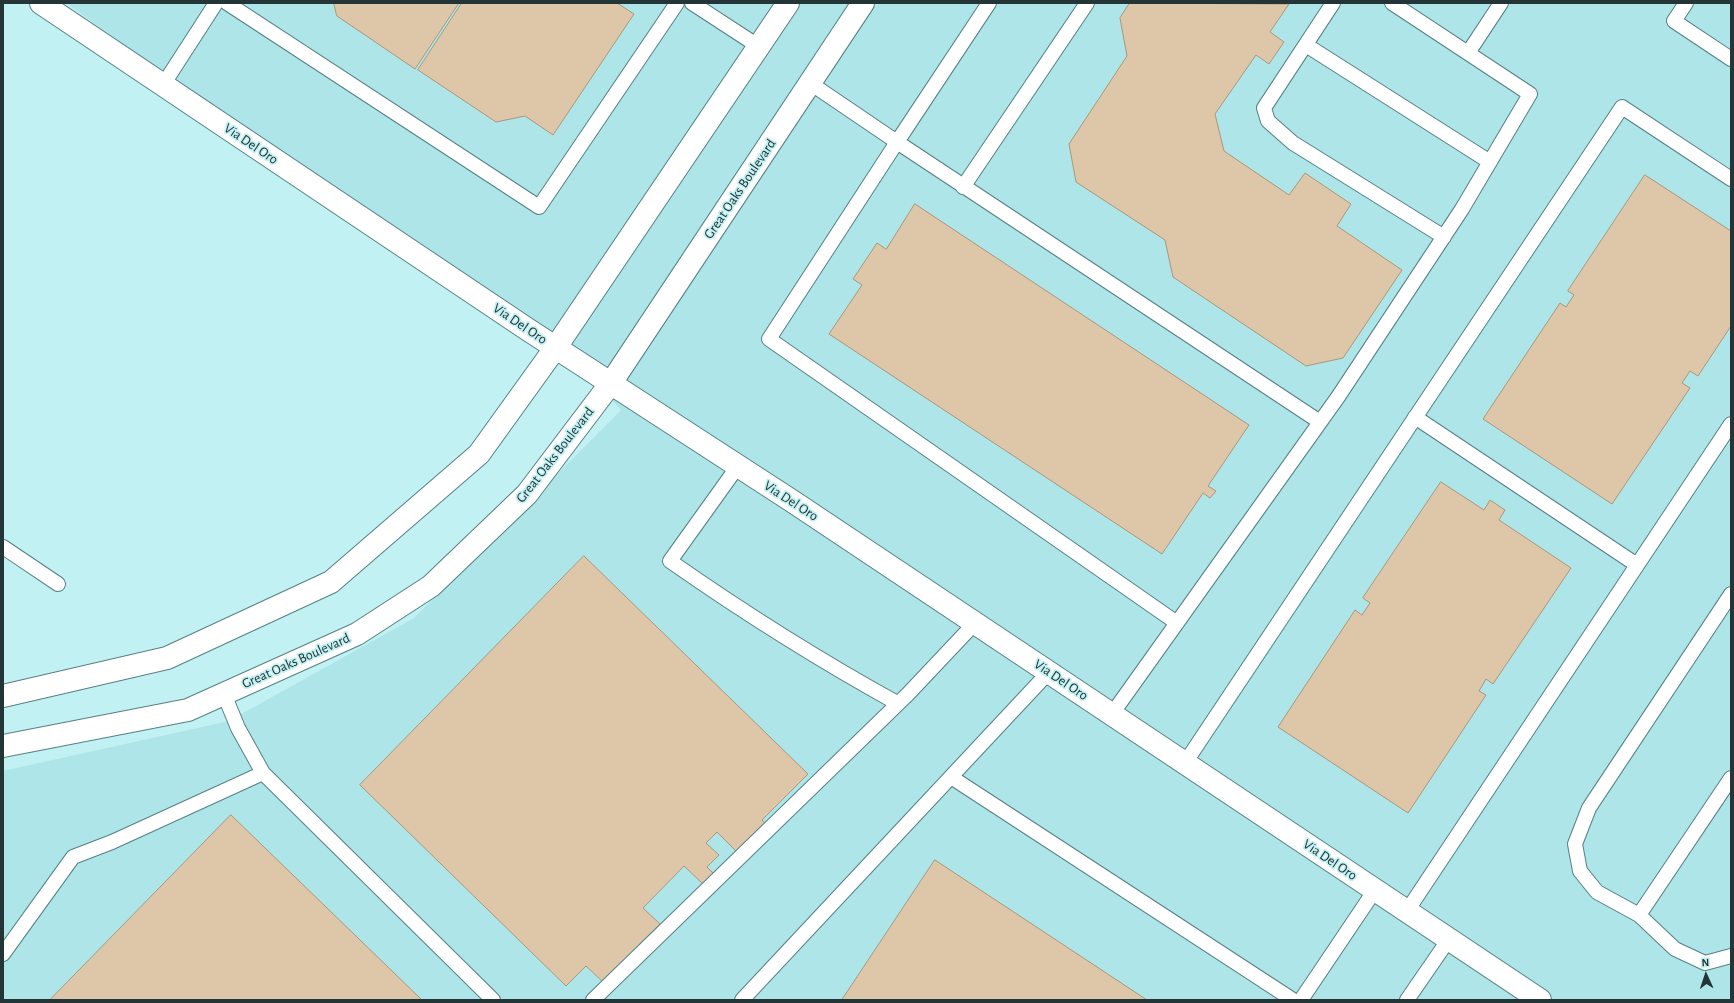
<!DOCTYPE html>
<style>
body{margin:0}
#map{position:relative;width:1734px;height:1003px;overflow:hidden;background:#c2f1f3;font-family:"Alegreya Sans",sans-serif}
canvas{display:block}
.frame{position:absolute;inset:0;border:4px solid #233536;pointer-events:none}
.north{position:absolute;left:1686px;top:955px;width:40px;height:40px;-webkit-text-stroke:3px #c2f1f3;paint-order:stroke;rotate:357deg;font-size:11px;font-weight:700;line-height:16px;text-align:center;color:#233536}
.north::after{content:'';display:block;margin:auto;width:14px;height:18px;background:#233536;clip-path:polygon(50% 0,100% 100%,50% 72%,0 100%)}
</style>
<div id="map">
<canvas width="1734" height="1003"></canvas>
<div class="frame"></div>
<div class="north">N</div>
</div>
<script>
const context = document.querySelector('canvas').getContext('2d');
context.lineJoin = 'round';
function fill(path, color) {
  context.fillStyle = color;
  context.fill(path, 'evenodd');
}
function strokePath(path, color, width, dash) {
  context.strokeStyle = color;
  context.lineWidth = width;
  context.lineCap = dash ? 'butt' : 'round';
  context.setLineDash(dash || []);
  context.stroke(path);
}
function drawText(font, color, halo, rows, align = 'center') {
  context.font = font + ' "Alegreya Sans",sans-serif';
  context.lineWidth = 3.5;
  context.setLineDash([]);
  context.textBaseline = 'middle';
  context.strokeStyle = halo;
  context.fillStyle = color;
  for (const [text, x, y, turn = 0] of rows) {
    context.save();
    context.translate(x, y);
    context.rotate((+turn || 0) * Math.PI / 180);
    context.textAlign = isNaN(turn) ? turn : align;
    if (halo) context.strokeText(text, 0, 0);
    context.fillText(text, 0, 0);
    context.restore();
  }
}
const built = new Path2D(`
 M 66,3 L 1731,3 L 1731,1000 L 3,1000 L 3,771 L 229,721 L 414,618 L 621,410 L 592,379 Z`);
const building = new Path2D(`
 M 334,3 L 459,3 L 415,69 L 337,16 Z
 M 462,3 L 617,3 L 634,14 L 553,135 L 525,116 L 496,122 L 418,70 Z
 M 1130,3 L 1289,4 L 1270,32 L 1284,42 L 1269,64 L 1256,55 L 1215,114 L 1224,151 L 1289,195 L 1305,173 L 1351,204 L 1337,226 L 1402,270 L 1343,358 L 1306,366 L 1173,277 L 1165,240 L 1076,182 L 1069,144 L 1127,56 L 1120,18 Z
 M 1645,175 L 1731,231 L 1731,326 L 1698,376 L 1690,371 L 1682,383 L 1690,388 L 1612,504 L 1483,419 L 1560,303 L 1566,307 L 1574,295 L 1568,291 Z
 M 915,204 L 1249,425 L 1208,486 L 1216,491 L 1210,498 L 1203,493 L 1162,554 L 829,334 L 862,285 L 853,279 L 877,243 L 886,249 Z
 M 1441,482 L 1484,510 L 1490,500 L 1505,510 L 1499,520 L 1571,568 L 1493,684 L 1486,679 L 1479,691 L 1486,695 L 1408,813 L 1278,727 L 1355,610 L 1362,615 L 1370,603 L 1363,598 Z
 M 584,556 L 808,774 L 762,820 L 765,823 L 737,852 L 717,832 L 706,843 L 719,855 L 707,867 L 715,875 L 704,885 L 684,866 L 643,908 L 660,924 L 603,982 L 586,966 L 566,986 L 360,785 Z
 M 231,815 L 422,1000 L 50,1000 Z
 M 935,860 L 1147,1000 L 842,1000 Z`);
const service = new Path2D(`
 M 227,3 L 539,207 L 677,3
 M 692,3 L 758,46
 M 1333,3 L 1264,108 L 1268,121 L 1293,143 L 1444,237
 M 1686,3 L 1674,21 L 1731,59
 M 1306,45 L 1490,162
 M 1468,53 L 1501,3
 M 810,83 L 897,142 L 989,3
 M 163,85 L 216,3
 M 963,187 L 1087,3
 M 1415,417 L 1637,565
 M 738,466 L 670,561 C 743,612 819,660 897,703
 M 3,547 L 58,584
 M 1731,594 L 1589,808 L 1575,844 L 1580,871 L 1597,892 L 1639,915 L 1675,949 L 1705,963 L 1731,956
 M 1177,623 L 769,339 L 897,142 L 1320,422
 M 224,694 L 238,728 L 263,773 L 493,1000
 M 1112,714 L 1338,397 L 1462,209 L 1530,94 L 1392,3
 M 1185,763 L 1622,107 L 1731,179
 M 951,777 L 1293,1000
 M 1407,911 L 1731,424
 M 1639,915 L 1731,778
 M 3,954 L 73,857 L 112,842 L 263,773
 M 593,1000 L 908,694 L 975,623
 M 742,1000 L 1049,672
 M 1301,1000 L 1375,890
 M 1407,1000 L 1449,939`);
const tertiary = new Path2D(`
 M 41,3 L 527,329 L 792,501 L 1540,1000`);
const secondary = new Path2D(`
 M 3,696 L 167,658 L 331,582 L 479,454 L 556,347 L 788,3
 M 3,746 L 188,710 L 357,634 L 431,586 L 527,494 L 611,383 L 863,3`);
const streetNames = [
 ["Via Del Oro",251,144,34],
 ["Great Oaks Boulevard",740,189,-56],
 ["Via Del Oro",520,324,34],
 ["Great Oaks Boulevard",555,455,-52],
 ["Via Del Oro",791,501,33],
 ["Great Oaks Boulevard",296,661,-24],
 ["Via Del Oro",1061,680,34],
 ["Via Del Oro",1330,860,34]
];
fill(built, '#ade5e8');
fill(building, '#dec7a9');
strokePath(building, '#ac977a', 1);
strokePath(service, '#558183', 16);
strokePath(tertiary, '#558183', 24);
strokePath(secondary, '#558183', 24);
strokePath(service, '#fff', 14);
strokePath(tertiary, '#fff', 22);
strokePath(secondary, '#fff', 22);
drawText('14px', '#233536', '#c2f1f3', streetNames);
</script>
